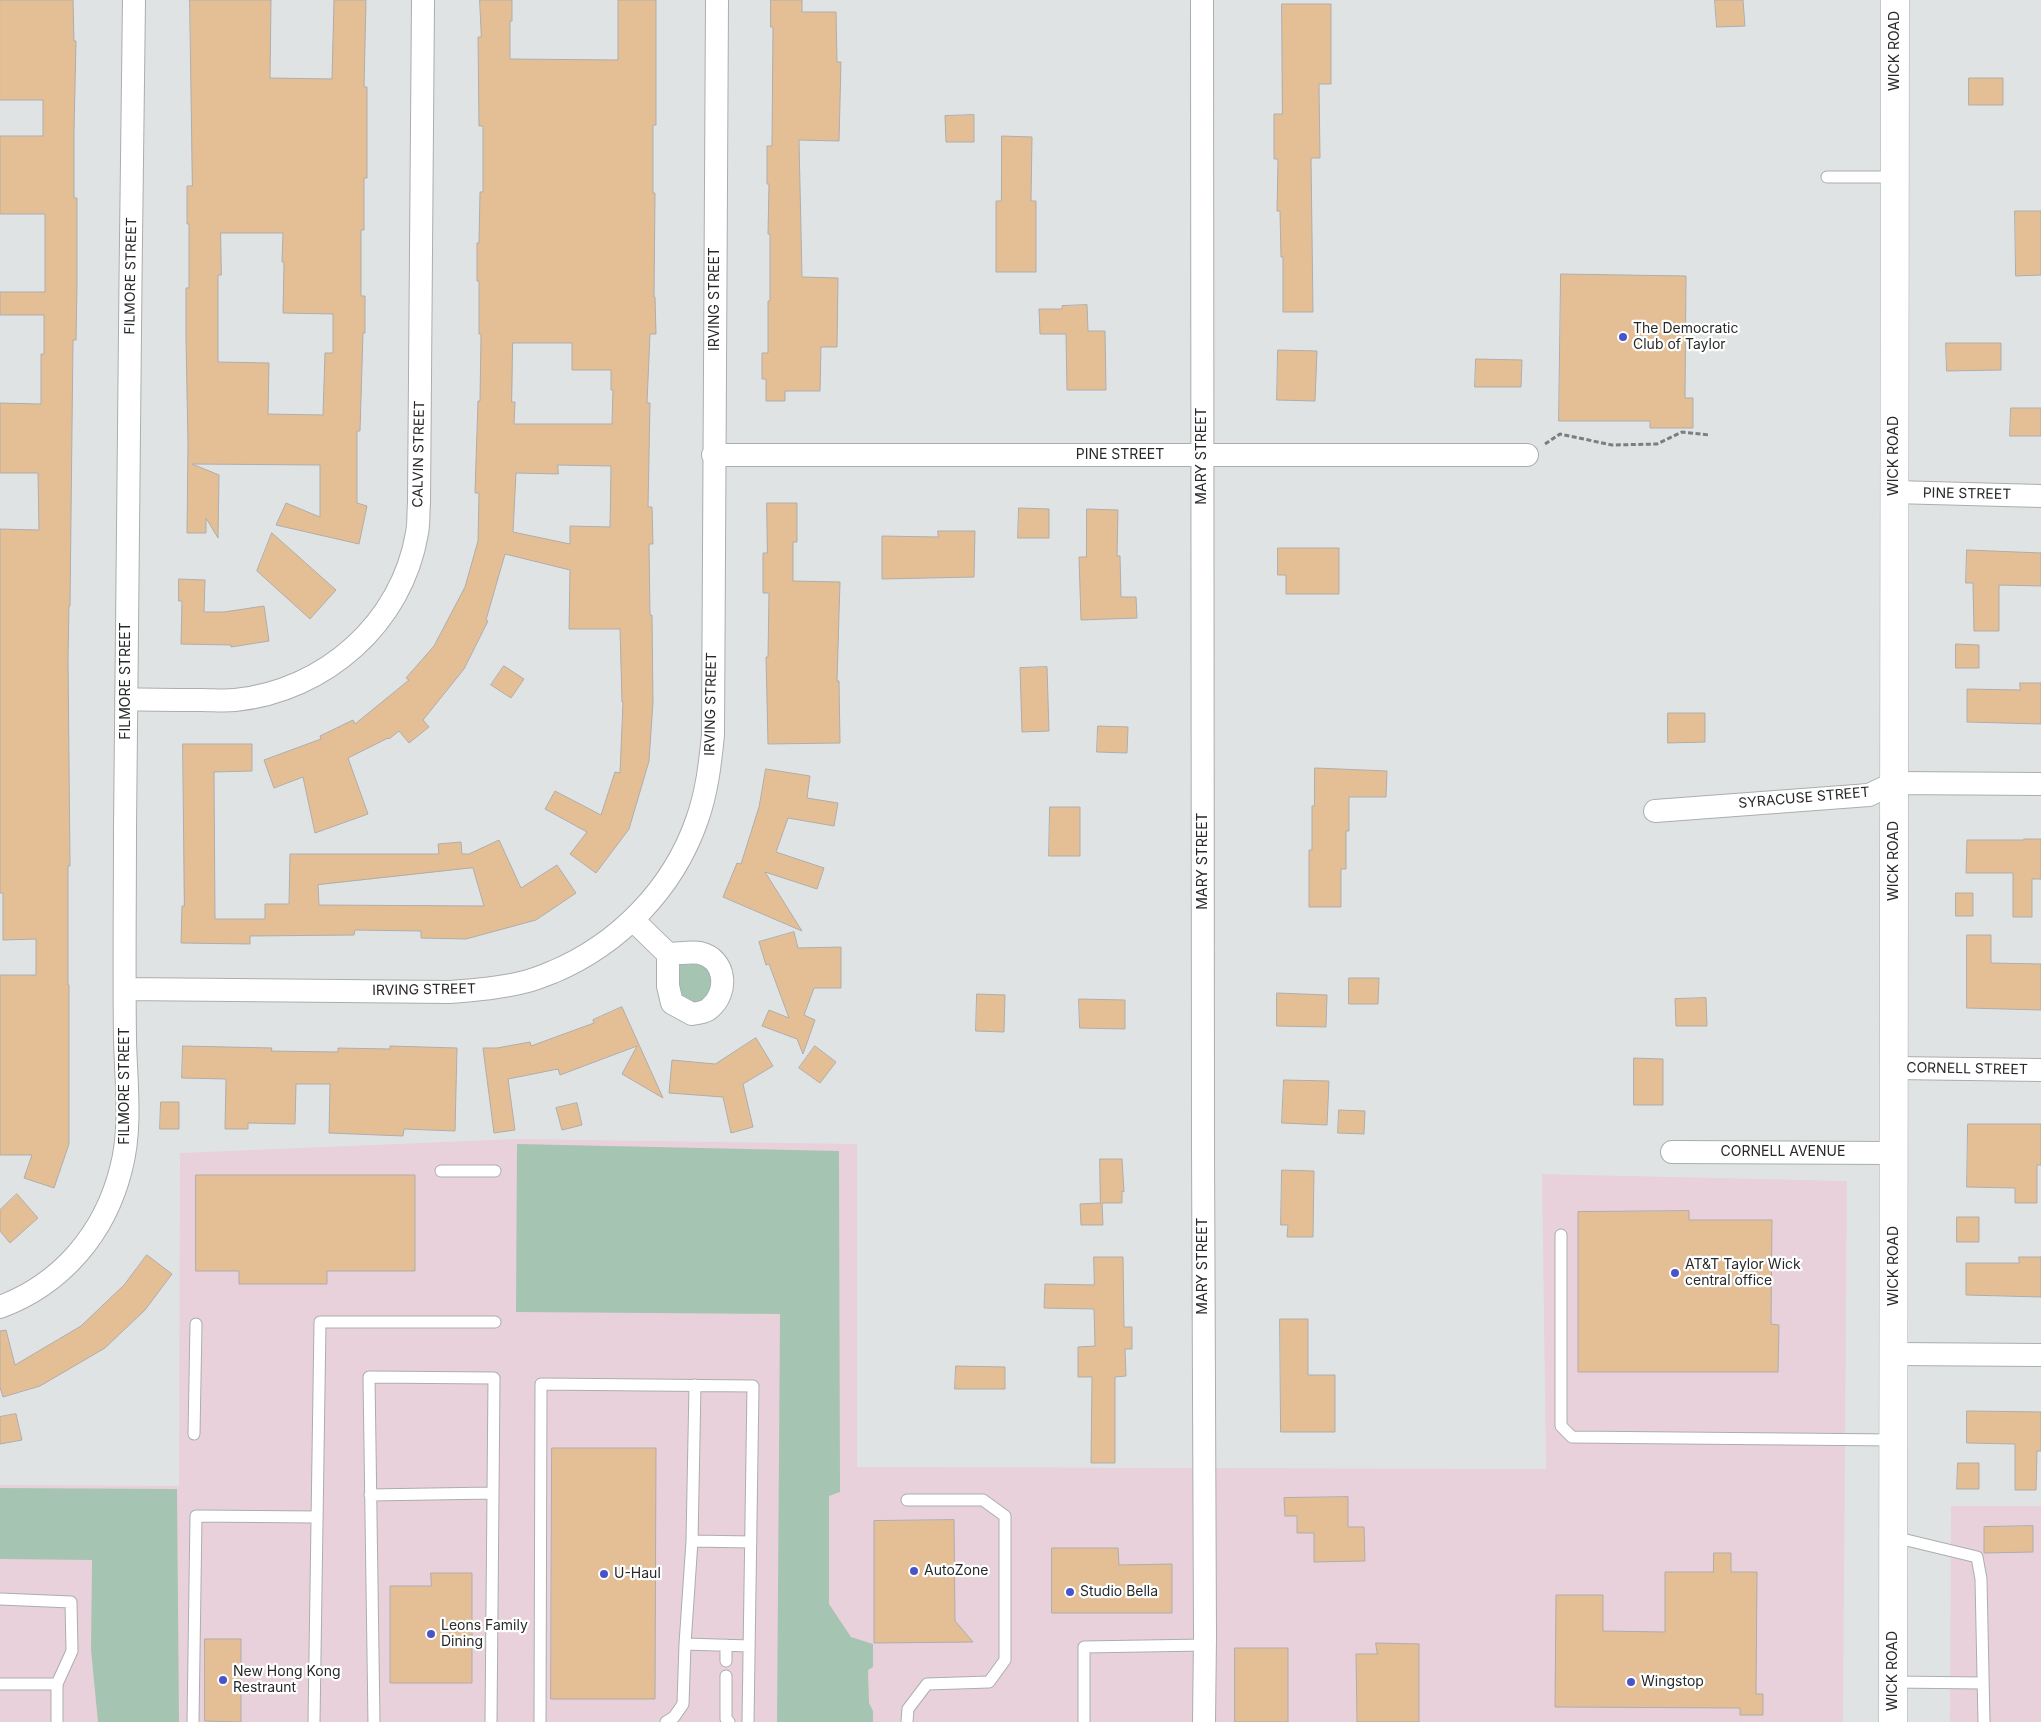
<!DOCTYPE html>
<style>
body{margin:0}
canvas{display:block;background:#e0e3e4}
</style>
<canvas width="2041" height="1722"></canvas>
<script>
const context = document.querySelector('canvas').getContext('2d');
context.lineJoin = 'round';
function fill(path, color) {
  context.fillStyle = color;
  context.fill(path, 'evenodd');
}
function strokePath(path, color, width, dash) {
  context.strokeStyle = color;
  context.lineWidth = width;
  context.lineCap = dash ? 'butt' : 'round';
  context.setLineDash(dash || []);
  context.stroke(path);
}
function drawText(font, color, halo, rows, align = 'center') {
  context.font = font + ' Inter,sans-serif';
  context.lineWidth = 4.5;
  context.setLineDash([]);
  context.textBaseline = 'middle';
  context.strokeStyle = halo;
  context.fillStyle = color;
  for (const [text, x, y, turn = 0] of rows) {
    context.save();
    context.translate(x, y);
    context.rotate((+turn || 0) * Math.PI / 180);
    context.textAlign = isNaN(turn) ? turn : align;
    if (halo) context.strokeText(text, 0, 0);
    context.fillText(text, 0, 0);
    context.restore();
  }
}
const commercial = new Path2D(`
 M 516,1139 L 857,1144 L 857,1467 L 1546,1469 L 1542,1174 L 1847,1181 L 1843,1722 L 0,1722 L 0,1485 L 179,1486 L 180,1153 Z
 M 1951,1506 L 2041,1506 L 2041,1722 L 1950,1722 Z`);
const green = new Path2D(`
 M 676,963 L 702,964 L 714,972 L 711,998 C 706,999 697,1004 692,1004 C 673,1003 676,976 676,963 Z
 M 517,1144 L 839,1151 L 840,1492 L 829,1496 L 829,1604 L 851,1637 L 873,1644 L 873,1667 L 868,1670 L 869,1703 L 873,1711 L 873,1722 L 777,1722 L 780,1314 L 516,1312 Z
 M 0,1488 L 177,1489 L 179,1722 L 98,1722 L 91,1650 L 92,1560 L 0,1559 Z`);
const building = new Path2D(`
 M 0,0 L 73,0 L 74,41 L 76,41 L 74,131 L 74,198 L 77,198 L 77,286 L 76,340 L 73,340 L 70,606 L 69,606 L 68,659 L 70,866 L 68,866 L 68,985 L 69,985 L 69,1144 L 54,1188 L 24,1178 L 32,1155 L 0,1155 L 0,975 L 36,975 L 36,939 L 3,940 L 3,893 L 0,893 L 0,529 L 39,530 L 38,473 L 0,473 L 0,403 L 41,404 L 41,354 L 44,354 L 44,315 L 0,315 L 0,292 L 45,292 L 45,214 L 0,214 L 0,136 L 43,136 L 43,100 L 0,100 Z
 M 190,0 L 271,0 L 270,78 L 332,79 L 334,0 L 366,0 L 364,87 L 367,87 L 367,178 L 364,178 L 364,230 L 361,230 L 361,296 L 365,296 L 365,333 L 363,333 L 360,431 L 357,431 L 357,503 L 367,506 L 359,544 L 276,525 L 286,503 L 320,517 L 320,465 L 192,464 L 219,475 L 218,538 L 206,518 L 206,533 L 187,533 L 188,444 L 186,339 L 186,288 L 189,288 L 189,224 L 187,224 L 187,186 L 192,186 ZM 221,233 L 283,233 L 282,262 L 284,262 L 283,313 L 333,314 L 333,353 L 325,353 L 323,415 L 268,414 L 269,363 L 218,362 L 218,275 L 221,275 Z
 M 480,0 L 512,0 L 512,21 L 510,21 L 510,59 L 618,60 L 618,0 L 656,0 L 656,125 L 653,125 L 653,193 L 655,193 L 654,297 L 655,297 L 656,334 L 650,334 L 647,403 L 650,403 L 648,507 L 652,507 L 653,544 L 649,544 L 650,615 L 652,615 L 653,702 L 649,761 L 629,829 L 596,873 L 570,854 L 587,832 L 545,809 L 555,791 L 601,815 L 615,772 L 620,773 L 623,702 L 622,702 L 620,629 L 569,629 L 570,570 L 505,554 L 486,620 L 488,621 L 464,669 L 423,720 L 429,727 L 409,743 L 399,731 L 389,739 L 388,738 L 348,758 L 368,814 L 315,833 L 303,777 L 274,788 L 264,760 L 321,739 L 320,736 L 353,720 L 355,724 L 409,680 L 406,678 L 434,646 L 465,587 L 478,541 L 479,493 L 475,493 L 478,401 L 480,401 L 481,334 L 479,334 L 479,281 L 477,281 L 477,243 L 479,243 L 480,192 L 483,192 L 483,126 L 479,126 L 478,37 L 481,37 ZM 513,343 L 572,343 L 572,370 L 611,370 L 611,390 L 613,390 L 612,424 L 514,424 L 515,402 L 512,402 ZM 558,465 L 611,466 L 610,527 L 570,526 L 570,544 L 513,532 L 516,473 L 558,474 Z
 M 771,0 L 802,0 L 802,12 L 836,12 L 837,62 L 841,62 L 839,141 L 799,140 L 802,277 L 838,278 L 837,347 L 821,347 L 820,391 L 785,391 L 785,401 L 766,401 L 766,379 L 762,379 L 762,353 L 768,353 L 768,301 L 770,301 L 770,234 L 768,234 L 769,184 L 767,184 L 767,146 L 772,146 L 773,27 L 771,27 Z
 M 1715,0 L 1743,0 L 1745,26 L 1717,27 Z
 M 1282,4 L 1331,4 L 1331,84 L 1319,84 L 1320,158 L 1311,158 L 1313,312 L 1283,312 L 1283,257 L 1281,257 L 1280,211 L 1277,211 L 1278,159 L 1274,159 L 1274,114 L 1282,114 Z
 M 1969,78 L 2003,78 L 2003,105 L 1969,105 Z
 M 974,115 L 974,142 L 946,142 L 945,116 Z
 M 1002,136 L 1032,137 L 1031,201 L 1036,201 L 1036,272 L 996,272 L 996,201 L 1001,201 Z
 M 2015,211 L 2041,211 L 2041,275 L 2016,276 Z
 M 1561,274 L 1686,276 L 1685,398 L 1693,398 L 1693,428 L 1650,428 L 1650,421 L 1559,421 Z
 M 1087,305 L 1088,331 L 1105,331 L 1106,390 L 1067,390 L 1066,334 L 1040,334 L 1039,309 L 1062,309 L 1062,306 Z
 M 1946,343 L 2001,343 L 2001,370 L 1947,371 Z
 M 1278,350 L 1317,351 L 1315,401 L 1277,400 Z
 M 1476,359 L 1522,360 L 1521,387 L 1475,387 Z
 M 2011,408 L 2041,408 L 2041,436 L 2010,436 Z
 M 767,503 L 797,503 L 797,542 L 793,542 L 793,581 L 840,582 L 837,681 L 839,681 L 840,743 L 768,744 L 766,657 L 768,657 L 769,593 L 763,593 L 763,553 L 767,553 Z
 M 1019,508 L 1049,509 L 1049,538 L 1018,538 Z
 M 1087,509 L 1118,510 L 1117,556 L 1120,556 L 1121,597 L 1136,597 L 1137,618 L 1081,620 L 1079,557 L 1086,557 Z
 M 938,531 L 975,531 L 974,577 L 882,579 L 882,536 L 938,537 Z
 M 272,533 L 336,590 L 310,619 L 257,571 Z
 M 1278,548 L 1339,548 L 1339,594 L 1286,594 L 1286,575 L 1278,575 Z
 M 1967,550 L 2041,553 L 2041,586 L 1999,585 L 1999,631 L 1974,631 L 1973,583 L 1966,583 Z
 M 179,579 L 205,580 L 204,612 L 224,612 L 264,606 L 269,641 L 231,647 L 231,645 L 181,644 L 182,601 L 179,601 Z
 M 1956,644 L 1979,645 L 1979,668 L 1956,668 Z
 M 504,666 L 524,679 L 511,698 L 491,685 Z
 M 1047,667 L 1049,731 L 1022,732 L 1020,668 Z
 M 2020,683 L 2041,683 L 2041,724 L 1967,722 L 1967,689 L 2020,690 Z
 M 1668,713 L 1705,713 L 1705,742 L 1668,743 Z
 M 1098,726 L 1128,727 L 1127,753 L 1097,752 Z
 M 183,744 L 252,744 L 252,771 L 214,772 L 215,919 L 265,919 L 265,904 L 289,904 L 290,854 L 439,854 L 438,844 L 461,842 L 462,854 L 469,854 L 499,840 L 521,888 L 557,865 L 576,893 L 536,920 L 466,939 L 421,938 L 421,931 L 355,930 L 354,935 L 250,936 L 250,944 L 181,943 L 182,906 L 184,906 ZM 473,868 L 484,906 L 319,905 L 318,885 Z
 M 1315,768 L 1387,771 L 1386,797 L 1349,797 L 1349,831 L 1346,831 L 1346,869 L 1341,869 L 1341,907 L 1309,907 L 1309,850 L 1312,850 L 1312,806 L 1314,806 Z
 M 766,769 L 810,776 L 807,798 L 838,803 L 834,826 L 788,818 L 776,852 L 824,868 L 817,889 L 765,872 L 802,931 L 723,897 L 737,863 L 741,864 L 759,807 Z
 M 1050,807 L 1080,807 L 1080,856 L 1049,856 Z
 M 2024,839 L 2041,839 L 2041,879 L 2032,879 L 2032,917 L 2013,917 L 2013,873 L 1966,873 L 1967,840 L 2024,840 Z
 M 1956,893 L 1973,893 L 1973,916 L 1956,916 Z
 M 794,932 L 798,948 L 841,947 L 841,988 L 814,988 L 804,1015 L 815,1020 L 803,1054 L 797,1039 L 762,1026 L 769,1010 L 789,1018 L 769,964 L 766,965 L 759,942 Z
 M 1967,935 L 1991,935 L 1991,963 L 2041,964 L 2041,1010 L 1967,1008 Z
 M 1349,978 L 1379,978 L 1378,1004 L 1349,1004 Z
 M 1277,993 L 1327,995 L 1326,1027 L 1277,1026 Z
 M 977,994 L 1005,995 L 1004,1032 L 976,1031 Z
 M 1706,998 L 1707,1026 L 1676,1026 L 1675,999 Z
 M 1079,999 L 1125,1000 L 1125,1029 L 1080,1028 Z
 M 622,1007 L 663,1098 L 622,1074 L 637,1046 L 560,1075 L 558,1069 L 508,1079 L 515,1130 L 494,1133 L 483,1048 L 497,1048 L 530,1042 L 531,1046 L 594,1023 L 593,1020 Z
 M 756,1038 L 773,1066 L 743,1084 L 753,1127 L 731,1133 L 723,1097 L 669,1093 L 672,1060 L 715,1064 Z
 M 183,1046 L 272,1048 L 271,1051 L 338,1052 L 338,1048 L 390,1049 L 390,1046 L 457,1048 L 455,1131 L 404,1129 L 403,1136 L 329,1133 L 330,1084 L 296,1084 L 295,1124 L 248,1123 L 248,1129 L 225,1129 L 226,1079 L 182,1078 Z
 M 815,1046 L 836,1062 L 820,1083 L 799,1068 Z
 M 1634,1058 L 1663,1059 L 1663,1105 L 1634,1105 Z
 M 1284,1080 L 1329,1081 L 1327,1125 L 1282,1123 Z
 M 161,1102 L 179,1102 L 179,1129 L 160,1129 Z
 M 577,1103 L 582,1125 L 562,1130 L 556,1108 Z
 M 1339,1110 L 1365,1111 L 1364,1134 L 1338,1133 Z
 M 1968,1124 L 2041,1124 L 2041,1165 L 2037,1165 L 2037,1203 L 2015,1203 L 2015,1188 L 1967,1187 Z
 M 1100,1159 L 1122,1159 L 1124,1192 L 1122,1191 L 1122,1203 L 1102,1203 L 1103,1225 L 1081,1225 L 1080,1204 L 1100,1203 Z
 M 1282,1170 L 1314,1171 L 1313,1237 L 1287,1237 L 1288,1225 L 1281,1225 Z
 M 196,1175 L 415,1175 L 415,1271 L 327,1271 L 327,1284 L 239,1284 L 239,1271 L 196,1271 Z
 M 17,1194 L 38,1218 L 10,1243 L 0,1231 L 0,1210 Z
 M 1689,1211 L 1689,1220 L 1772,1220 L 1771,1324 L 1779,1325 L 1778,1372 L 1578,1372 L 1578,1212 Z
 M 1957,1217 L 1979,1217 L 1979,1242 L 1957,1242 Z
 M 147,1255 L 172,1274 L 145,1310 L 105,1348 L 40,1386 L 3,1397 L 0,1387 L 0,1331 L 6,1330 L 15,1365 L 81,1326 L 124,1285 Z
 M 1094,1257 L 1123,1257 L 1124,1327 L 1132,1327 L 1132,1349 L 1125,1349 L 1126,1376 L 1115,1377 L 1115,1463 L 1091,1463 L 1092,1377 L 1078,1377 L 1078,1347 L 1095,1346 L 1094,1309 L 1044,1308 L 1045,1284 L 1094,1285 Z
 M 2019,1257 L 2041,1257 L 2041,1297 L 1966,1295 L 1966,1263 L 2019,1263 Z
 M 1280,1319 L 1308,1319 L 1308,1375 L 1335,1375 L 1335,1432 L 1281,1432 Z
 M 956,1366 L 1005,1367 L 1005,1389 L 955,1389 Z
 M 1967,1411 L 2041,1412 L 2041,1451 L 2037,1451 L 2036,1490 L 2015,1490 L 2015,1444 L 1967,1443 Z
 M 16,1414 L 22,1440 L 0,1444 L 0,1417 Z
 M 552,1448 L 656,1448 L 655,1699 L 551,1699 Z
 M 1958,1463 L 1979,1463 L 1979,1489 L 1957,1489 Z
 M 1348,1497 L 1348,1527 L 1364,1527 L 1365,1561 L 1314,1562 L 1314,1533 L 1297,1533 L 1297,1516 L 1285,1516 L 1284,1498 Z
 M 954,1520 L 955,1621 L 973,1642 L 874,1643 L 874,1521 Z
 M 2033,1526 L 2033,1552 L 1984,1553 L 1984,1527 Z
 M 1052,1548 L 1118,1548 L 1119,1565 L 1172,1564 L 1172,1613 L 1052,1613 Z
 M 1714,1553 L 1731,1553 L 1731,1572 L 1757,1572 L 1756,1694 L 1763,1694 L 1763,1715 L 1740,1715 L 1740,1708 L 1555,1707 L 1556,1595 L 1603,1595 L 1603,1631 L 1665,1632 L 1665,1572 L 1713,1572 Z
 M 431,1573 L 472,1573 L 472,1683 L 390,1683 L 390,1586 L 431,1586 Z
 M 205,1639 L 241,1639 L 241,1722 L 205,1721 Z
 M 1376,1643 L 1419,1644 L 1419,1722 L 1357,1722 L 1356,1654 L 1377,1654 Z
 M 1235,1648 L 1288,1648 L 1288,1722 L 1235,1722 Z`);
const path = new Path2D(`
 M 1545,444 L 1560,434 L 1612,445 L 1657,444 L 1682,432 L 1709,435`);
const service = new Path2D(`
 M 1827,177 L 1895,177
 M 441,1171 L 495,1171
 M 1561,1235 L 1561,1426 L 1572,1437 L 1894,1440
 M 194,1434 L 196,1324
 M 370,1495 L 493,1493 L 491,1722
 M 907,1500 L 983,1500 L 1005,1516 L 1005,1660 L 989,1682 L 927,1684 L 908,1709 L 907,1722
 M 1894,1537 L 1977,1557 L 1981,1579 L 1984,1722
 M 692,1541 L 751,1542
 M 0,1599 L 71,1602 L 72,1651 L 57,1684
 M 685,1644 L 749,1646
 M 726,1645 L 726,1661
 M 726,1676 L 726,1719 L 729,1722
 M 1893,1682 L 1983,1683
 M 0,1684 L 57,1684 L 57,1722
 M 193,1722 L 196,1516 L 316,1517
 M 314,1722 L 320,1322 L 495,1322
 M 374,1722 L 369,1377 L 494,1378 L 493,1493
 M 540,1722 L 541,1384 L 753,1386 L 748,1722
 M 666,1722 L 674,1717 L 683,1704 L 685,1644 L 692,1541 L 695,1385
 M 1084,1722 L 1084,1647 L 1205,1645`);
const minor = new Path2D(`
 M 1202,0 L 1203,1147 L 1205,1636 L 1204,1722
 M 713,455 L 1527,455
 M 1894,492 L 2041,496
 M 126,699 C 151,700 176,700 201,700 C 213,700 224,701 235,700 C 325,691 402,623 417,533 C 419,523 418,513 419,503 L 423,0
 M 1655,811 L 1869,795 L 1894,783 L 2041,784
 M 633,920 L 668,954 C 678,954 691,951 700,953 C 726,959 729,992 710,1008 C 706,1012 698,1013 692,1014 L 672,1003 L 668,986 L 668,954
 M 125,989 L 449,992 C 475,990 502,988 528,981 C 536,979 545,975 553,972 C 619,944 673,889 697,820 C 707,792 710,764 713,735 L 717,0
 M 1894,1068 L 2041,1070
 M 1672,1152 L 1894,1153
 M 0,1307 C 62,1284 105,1233 121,1169 C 132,1128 126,1082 125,1040 C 124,969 125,898 125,828 C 126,552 131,276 134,0
 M 1894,1354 L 2041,1355`);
const tertiary = new Path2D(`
 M 1893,1722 L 1895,0`);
const markers = [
 [1623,337,5,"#4855ca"],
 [1675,1273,5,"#4855ca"],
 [914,1571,5,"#4855ca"],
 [604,1574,5,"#4855ca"],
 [1070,1592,5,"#4855ca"],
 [431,1634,5,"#4855ca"],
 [223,1680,5,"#4855ca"],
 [1631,1682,5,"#4855ca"]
];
const streetNames = [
 ["WICK ROAD",1895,51,-90],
 ["FILMORE STREET",131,276,-89],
 ["IRVING STREET",715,299,-90],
 ["CALVIN STREET",419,454,-89],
 ["PINE STREET",1120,455],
 ["MARY STREET",1202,456,-90],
 ["WICK ROAD",1894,456,-90],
 ["PINE STREET",1967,494,1],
 ["FILMORE STREET",126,681,-90],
 ["IRVING STREET",711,704,-89],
 ["SYRACUSE STREET",1804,798,-5],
 ["MARY STREET",1203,861,-90],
 ["WICK ROAD",1894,861,-90],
 ["IRVING STREET",424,990,-1],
 ["CORNELL STREET",1967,1069,1],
 ["FILMORE STREET",125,1086,-90],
 ["CORNELL AVENUE",1783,1152],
 ["MARY STREET",1203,1266,-90],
 ["WICK ROAD",1894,1266,-90],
 ["WICK ROAD",1893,1671,-90]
];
const poiNames = [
 ["The Democratic",1633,329],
 ["Club of Taylor",1633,345],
 ["AT&T Taylor Wick",1685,1265],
 ["central office",1685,1281],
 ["AutoZone",924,1571],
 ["U-Haul",614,1574],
 ["Studio Bella",1080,1592],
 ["Leons Family",441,1626],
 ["Dining",441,1642],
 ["New Hong Kong",233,1672],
 ["Restraunt",233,1688],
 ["Wingstop",1641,1682]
];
fill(commercial, '#e9d1db');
fill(green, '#a5c5b2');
fill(building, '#e4bf96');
strokePath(building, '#afadab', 1);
strokePath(service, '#abadaf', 13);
strokePath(minor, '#abadaf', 24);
strokePath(tertiary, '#abadaf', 29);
strokePath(path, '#7c7e7e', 3, [5, 2.5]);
strokePath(service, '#fff', 11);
strokePath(minor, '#fff', 22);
strokePath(tertiary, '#fff', 28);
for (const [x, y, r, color] of markers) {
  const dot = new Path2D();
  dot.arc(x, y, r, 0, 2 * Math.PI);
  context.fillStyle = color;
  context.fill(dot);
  strokePath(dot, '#fff', 2);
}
drawText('14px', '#282929', '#fff', streetNames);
drawText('14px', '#282929', '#fff', poiNames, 'left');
</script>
